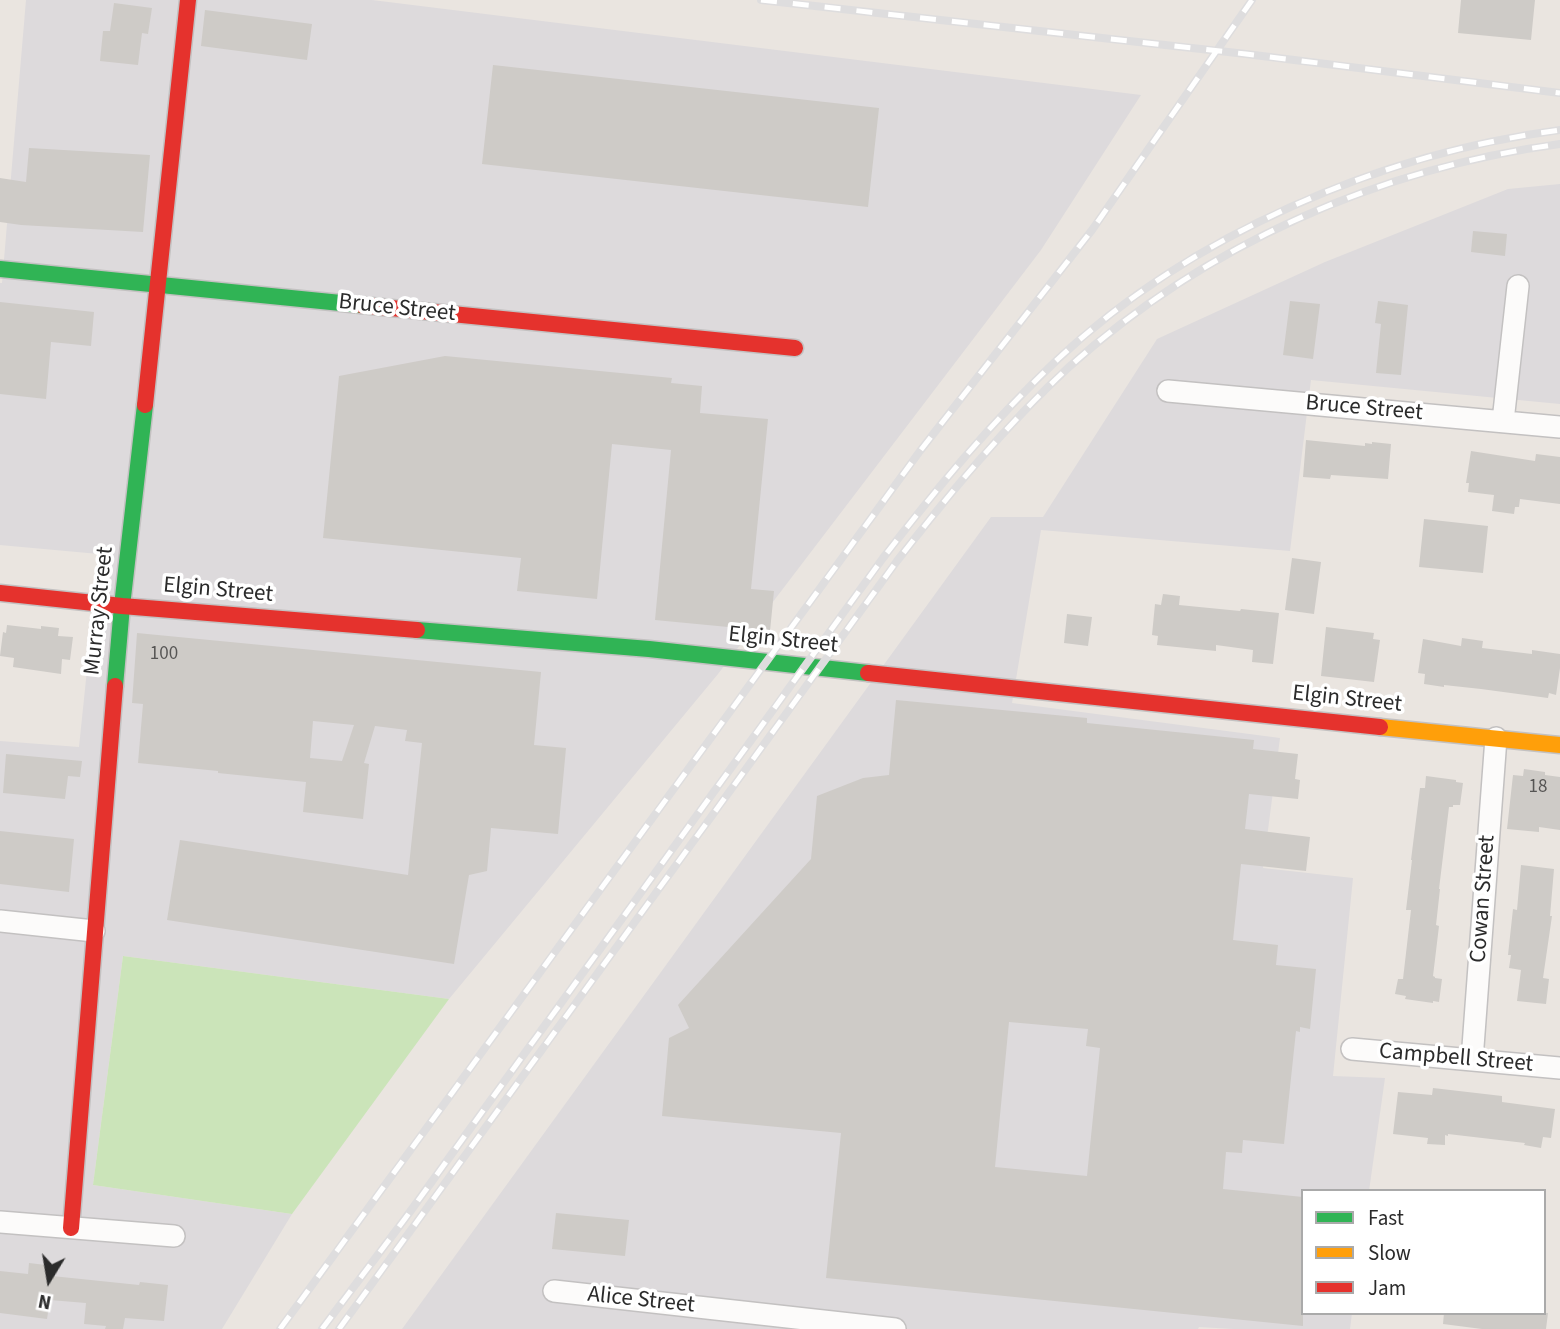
<!DOCTYPE html>
<style>
body{margin:0}
#map{position:relative;width:1560px;height:1329px;overflow:hidden;background:#eae5e0;font-family:"Source Sans 3",sans-serif}
canvas{display:block}
.legend{position:absolute;left:1301px;top:1189px;width:245px;height:126px;box-sizing:border-box;background:#fff;border:2px solid #aaa;margin:0;padding:9px 12px;list-style:none;font-size:21px;color:#2b2b2b}
.legend li{display:flex;align-items:center;gap:14px;height:35px}
.legend b{width:35px;border:2px solid #aaa}
.north{position:absolute;left:14px;top:1245px;width:70px;height:70px;-webkit-text-stroke:5px #fff;paint-order:stroke;rotate:191deg;font-size:19px;font-weight:700;line-height:28px;text-align:center;color:#2b2b2b}
.north::after{content:'';display:block;margin:auto;width:24px;height:32px;background:#2b2b2b;clip-path:polygon(50% 0,100% 100%,50% 72%,0 100%)}
</style>
<div id="map">
<canvas width="1560" height="1329"></canvas>
<ul class="legend">
<li><b style="height:9px;background:#30b455"></b>Fast</li>
<li><b style="height:9px;background:#ff9f0a"></b>Slow</li>
<li><b style="height:9px;background:#e5322d"></b>Jam</li>
</ul>
<div class="north">N</div>
</div>
<script>
const context = document.querySelector('canvas').getContext('2d');
context.lineJoin = 'round';
function fill(path, color) {
  context.fillStyle = color;
  context.fill(path, 'evenodd');
}
function strokePath(path, color, width, dash) {
  context.strokeStyle = color;
  context.lineWidth = width;
  context.lineCap = dash ? 'butt' : 'round';
  context.setLineDash(dash || []);
  context.stroke(path);
}
function drawText(font, color, halo, rows, align = 'center') {
  context.font = font + ' "Source Sans 3",sans-serif';
  context.lineWidth = 7;
  context.setLineDash([]);
  context.textBaseline = 'middle';
  context.strokeStyle = halo;
  context.fillStyle = color;
  for (const [text, x, y, turn = 0] of rows) {
    context.save();
    context.translate(x, y);
    context.rotate((+turn || 0) * Math.PI / 180);
    context.textAlign = isNaN(turn) ? turn : align;
    if (halo) context.strokeText(text, 0, 0);
    context.fillText(text, 0, 0);
    context.restore();
  }
}
const industrial = new Path2D(`
 M 26,0 L 372,0 L 1141,95 L 1041,250 L 718,674 L 449,999 L 123,956 L 93,1185 L 292,1214 L 222,1329 L 0,1329 L 0,741 L 79,747 L 99,554 L 0,545 L 0,283 L 2,283 Z
 M 1560,184 L 1560,404 L 1311,380 L 1290,551 L 1041,530 L 1012,703 L 1280,738 L 1263,868 L 1353,878 L 1333,1076 L 1385,1078 L 1369,1191 L 1303,1191 L 1303,1313 L 1352,1313 L 1350,1329 L 1233,1329 L 1199,1327 L 1198,1329 L 402,1329 L 991,517 L 1043,517 L 1157,339 L 1325,262 L 1508,189 Z`);
const green = new Path2D(`
 M 123,956 L 449,999 L 292,1214 L 93,1185 Z`);
const building = new Path2D(`
 M 1461,0 L 1535,0 L 1531,40 L 1458,33 Z
 M 114,3 L 152,8 L 148,34 L 142,33 L 138,65 L 100,61 L 103,31 L 110,31 Z
 M 205,10 L 312,24 L 307,60 L 201,46 Z
 M 493,65 L 879,108 L 868,207 L 482,164 Z
 M 29,148 L 150,155 L 143,232 L 21,225 L 0,222 L 0,178 L 26,182 Z
 M 1473,231 L 1507,234 L 1505,256 L 1471,252 Z
 M 1290,301 L 1320,304 L 1313,359 L 1283,355 Z
 M 1378,301 L 1408,305 L 1401,375 L 1376,373 L 1381,324 L 1375,323 Z
 M 0,302 L 94,312 L 91,346 L 51,342 L 46,399 L 0,394 Z
 M 445,356 L 672,378 L 671,383 L 702,386 L 700,413 L 768,419 L 751,589 L 774,591 L 770,631 L 655,620 L 671,450 L 612,444 L 597,599 L 517,591 L 521,558 L 323,538 L 339,376 Z
 M 1306,440 L 1365,446 L 1365,443 L 1372,444 L 1372,442 L 1391,444 L 1388,479 L 1331,475 L 1330,479 L 1303,477 Z
 M 1471,451 L 1535,461 L 1536,454 L 1560,457 L 1560,504 L 1520,499 L 1519,507 L 1515,507 L 1514,514 L 1492,511 L 1494,495 L 1468,492 L 1469,483 L 1466,483 Z
 M 1424,519 L 1488,526 L 1483,573 L 1419,567 Z
 M 1292,558 L 1321,562 L 1314,614 L 1285,610 Z
 M 1163,594 L 1180,596 L 1179,605 L 1240,611 L 1241,609 L 1279,613 L 1273,664 L 1252,662 L 1253,650 L 1216,645 L 1216,651 L 1157,645 L 1158,636 L 1152,635 L 1155,604 L 1161,605 Z
 M 1067,614 L 1092,617 L 1088,646 L 1064,643 Z
 M 7,625 L 41,629 L 41,626 L 59,628 L 58,636 L 73,637 L 70,660 L 62,659 L 61,674 L 13,667 L 14,658 L 0,656 L 3,632 L 6,633 Z
 M 1326,627 L 1374,633 L 1373,639 L 1380,640 L 1374,682 L 1321,676 Z
 M 137,633 L 541,672 L 534,745 L 566,748 L 558,834 L 491,828 L 487,871 L 469,875 L 454,964 L 167,920 L 180,840 L 408,875 L 422,743 L 405,741 L 407,730 L 375,726 L 364,763 L 369,764 L 363,819 L 303,812 L 306,782 L 218,773 L 218,771 L 138,763 L 143,704 L 132,703 ZM 313,721 L 354,725 L 342,761 L 310,758 Z
 M 1462,638 L 1483,641 L 1482,648 L 1532,654 L 1532,650 L 1560,654 L 1560,668 L 1556,695 L 1549,693 L 1548,698 L 1481,689 L 1444,685 L 1444,687 L 1424,684 L 1425,674 L 1418,673 L 1423,639 L 1461,646 Z
 M 896,700 L 1087,718 L 1087,723 L 1254,740 L 1253,749 L 1298,754 L 1295,779 L 1300,780 L 1298,799 L 1249,794 L 1245,829 L 1310,837 L 1306,871 L 1241,864 L 1233,940 L 1278,945 L 1276,965 L 1316,969 L 1310,1029 L 1300,1027 L 1300,1032 L 1296,1031 L 1284,1144 L 1243,1140 L 1242,1153 L 1226,1152 L 1223,1189 L 1303,1197 L 1303,1326 L 826,1278 L 841,1133 L 662,1116 L 669,1038 L 689,1028 L 678,1005 L 811,859 L 817,796 L 863,778 L 889,775 ZM 1009,1022 L 1088,1029 L 1086,1046 L 1100,1048 L 1087,1176 L 995,1167 Z
 M 6,754 L 82,761 L 80,777 L 68,776 L 65,799 L 3,793 Z
 M 1524,769 L 1545,772 L 1545,775 L 1560,777 L 1560,830 L 1539,827 L 1539,832 L 1507,829 L 1513,775 L 1523,776 Z
 M 1426,776 L 1456,780 L 1456,782 L 1463,783 L 1460,805 L 1453,805 L 1453,807 L 1449,807 L 1439,889 L 1440,889 L 1436,925 L 1439,926 L 1433,976 L 1435,977 L 1435,978 L 1442,979 L 1439,1002 L 1433,1001 L 1433,1003 L 1405,999 L 1406,996 L 1395,994 L 1398,979 L 1403,979 L 1411,910 L 1406,910 L 1412,860 L 1411,860 L 1420,788 L 1425,788 Z
 M 0,831 L 74,839 L 69,892 L 0,884 Z
 M 1521,865 L 1554,869 L 1550,916 L 1552,916 L 1543,978 L 1549,979 L 1546,1004 L 1517,1001 L 1521,970 L 1509,968 L 1511,955 L 1508,955 L 1513,909 L 1517,910 Z
 M 1433,1088 L 1502,1096 L 1502,1102 L 1555,1109 L 1551,1138 L 1543,1137 L 1541,1148 L 1524,1145 L 1525,1143 L 1448,1134 L 1448,1136 L 1445,1135 L 1445,1145 L 1427,1144 L 1428,1138 L 1393,1134 L 1398,1092 L 1432,1095 Z
 M 556,1213 L 629,1220 L 625,1256 L 552,1249 Z
 M 29,1263 L 54,1266 L 52,1276 L 139,1285 L 140,1282 L 168,1285 L 164,1321 L 125,1318 L 123,1329 L 105,1329 L 106,1326 L 84,1324 L 86,1303 L 50,1300 L 47,1319 L 0,1313 L 0,1271 L 28,1274 Z
 M 1444,1313 L 1548,1313 L 1546,1329 L 1482,1329 L 1443,1324 Z`);
const street = new Path2D(`
 M 1168,391 L 1560,427
 M 1503,421 L 1518,286
 M 0,921 L 94,931
 M 1352,1049 L 1560,1068
 M 1472,1060 L 1496,738
 M 0,1222 L 174,1236
 M 554,1291 L 895,1329`);
const fast = new Path2D(`
 M 0,269 L 361,305
 M 417,630 L 649,649 L 868,673
 M 115,686 L 122,606 L 145,405`);
const slow = new Path2D(`
 M 1380,727 L 1560,745`);
const jam = new Path2D(`
 M 361,305 L 795,348
 M 145,405 L 188,0
 M 0,593 L 122,606 L 417,630
 M 868,673 L 1380,727
 M 71,1228 L 115,686`);
const rail = new Path2D(`
 M 761,0 L 1246,54 L 1560,93
 M 280,1329 L 920,451 L 1092,230 L 1252,0
 M 322,1329 L 404,1220 L 883,558 C 937,488 993,420 1058,359 C 1192,234 1379,154 1560,130
 M 339,1329 L 897,561 C 950,493 1005,426 1069,367 C 1205,245 1380,168 1560,144`);
const numberNames = [
 ["100",164,655],
 ["18",1538,788]
];
const streetNames = [
 ["Bruce Street",397,309,6],
 ["Bruce Street",1364,409,5],
 ["Elgin Street",218,591,5],
 ["Murray Street",100,611,-84],
 ["Elgin Street",783,641,6],
 ["Elgin Street",1347,700,6],
 ["Cowan Street",1484,899,-86],
 ["Campbell Street",1456,1059,5],
 ["Alice Street",641,1301,6]
];
fill(industrial, '#dddadc');
fill(green, '#cbe4b9');
fill(building, '#cecbc7');
strokePath(street, '#c3c1c1', 24);
strokePath(fast, '#c3c1c1', 19);
strokePath(slow, '#c3c1c1', 19);
strokePath(jam, '#c3c1c1', 19);
strokePath(street, '#fcfbfa', 21);
strokePath(fast, '#30b455', 16);
strokePath(slow, '#ff9f0a', 16);
strokePath(jam, '#e5322d', 16);
strokePath(rail, '#deddde', 8);
strokePath(rail, '#fff', 5, [16]);
drawText('19px', '#565554', null, numberNames);
drawText('23px', '#2b2b2b', '#fff', streetNames);
</script>
